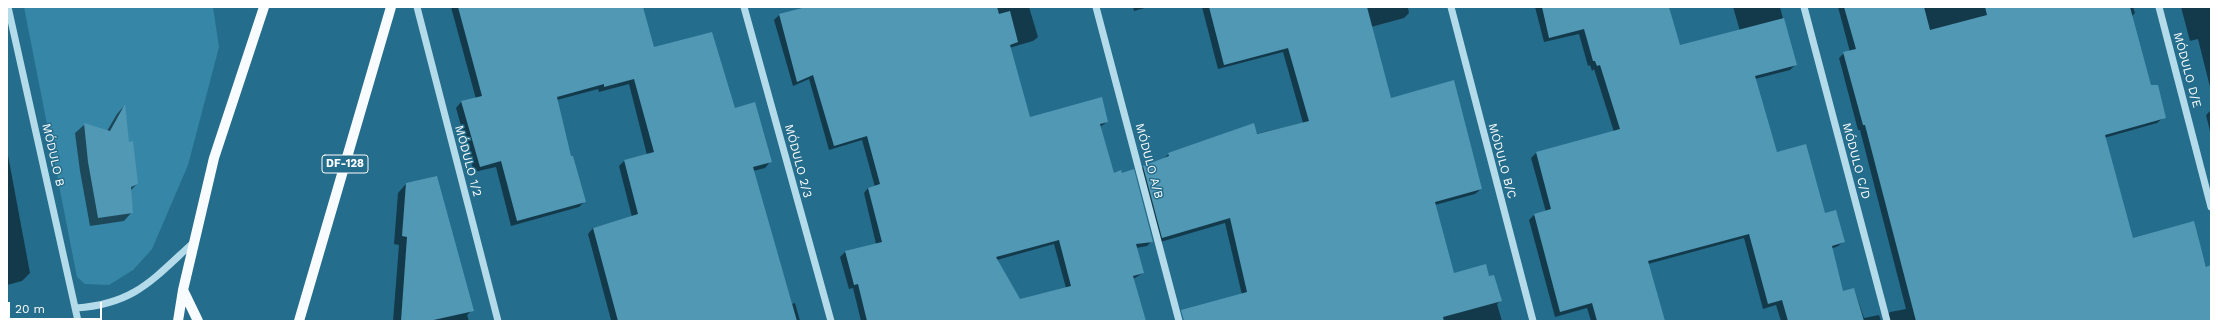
<!DOCTYPE html>
<meta charset="utf-8">
<style>
body{margin:0}
#map{position:relative;width:2218px;height:328px;overflow:hidden;background:#256d8c;font-family:"Work Sans",sans-serif}
canvas{display:block}
.frame{position:absolute;inset:0;border:8px solid #fff;pointer-events:none}
.scale{position:absolute;left:8px;top:302px;width:94px;height:18px;box-sizing:border-box;border:2px solid #fff;border-top:0;padding-left:5px;font-size:12px;line-height:14px;white-space:nowrap;color:#fff;-webkit-text-stroke:3px #256d8c;paint-order:stroke}
</style>
<div id="map">
<canvas width="2218" height="328"></canvas>
<div class="frame"></div>
<div class="scale">20 m</div>
</div>
<script>
const context = document.querySelector('canvas').getContext('2d');
context.lineJoin = 'round';
function fill(path, color) {
  context.fillStyle = color;
  context.fill(path, 'evenodd');
}
function strokePath(path, color, width, dash) {
  context.strokeStyle = color;
  context.lineWidth = width;
  context.lineCap = dash ? 'butt' : 'round';
  context.setLineDash(dash || []);
  context.stroke(path);
}
function drawText(font, color, halo, rows, align = 'center') {
  context.font = font + ' "Work Sans",sans-serif';
  context.lineWidth = 3;
  context.setLineDash([]);
  context.textBaseline = 'middle';
  context.strokeStyle = halo;
  context.fillStyle = color;
  for (const [text, x, y, turn = 0] of rows) {
    context.save();
    context.translate(x, y);
    context.rotate((+turn || 0) * Math.PI / 180);
    context.textAlign = isNaN(turn) ? turn : align;
    if (halo) context.strokeText(text, 0, 0);
    context.fillText(text, 0, 0);
    context.restore();
  }
}
const green = new Path2D(`
 M 24,7 L 213,7 L 219,47 L 188,165 L 152,249 L 133,270 L 109,285 L 85,284 L 77,277 Z`);
const shadow = new Path2D(`
 M 451,7 L 642,7 L 653,49 L 734,109 L 770,162 L 765,168 L 753,171 L 792,304 L 795,303 L 800,321 L 607,321 L 611,320 L 588,234 L 593,228 L 632,217 L 619,166 L 625,160 L 647,155 L 629,84 L 599,92 L 598,89 L 557,100 L 570,157 L 584,202 L 579,207 L 511,226 L 496,167 L 474,172 L 456,108 L 461,102 L 476,99 Z
 M 816,7 L 1029,7 L 1038,37 L 1033,41 L 1009,48 L 1029,118 L 1107,122 L 1100,127 L 1113,174 L 1152,241 L 1147,246 L 1136,248 L 1143,273 L 1133,279 L 1140,321 L 861,321 L 853,288 L 849,289 L 840,257 L 845,252 L 876,244 L 864,193 L 868,188 L 875,187 L 862,140 L 829,150 L 809,79 L 793,86 L 774,20 L 779,15 ZM 1054,244 L 1066,288 L 1019,301 L 997,260 Z
 M 1133,7 L 1148,7 L 1134,11 Z
 M 1202,7 L 1411,7 L 1408,8 L 1409,13 L 1404,18 L 1371,27 L 1391,100 L 1481,189 L 1475,194 L 1435,205 L 1453,274 L 1489,277 L 1500,301 L 1497,304 L 1502,321 L 1202,321 L 1242,295 L 1225,223 L 1157,243 L 1138,172 L 1144,166 L 1163,159 L 1169,154 L 1303,123 L 1283,52 L 1218,69 Z
 M 1535,7 L 1669,7 L 1679,47 L 1740,31 L 1733,7 L 1780,7 L 1795,65 L 1790,70 L 1755,79 L 1777,153 L 1844,241 L 1838,246 L 1831,249 L 1842,292 L 1854,289 L 1864,318 L 1879,315 L 1881,321 L 1781,321 L 1776,305 L 1763,309 L 1744,238 L 1648,264 L 1664,321 L 1591,321 L 1587,308 L 1555,317 L 1529,220 L 1534,215 L 1546,212 L 1531,158 L 1536,153 L 1614,132 L 1594,69 L 1592,71 L 1590,65 L 1588,66 L 1579,34 L 1544,42 Z
 M 1838,7 L 2133,7 L 2135,13 L 2131,17 L 2151,86 L 2163,118 L 2157,123 L 2104,138 L 2132,239 L 2193,223 L 2211,283 L 2211,321 L 1886,321 L 1885,317 L 1890,312 L 1906,309 L 1860,130 L 1858,130 L 1839,58 L 1844,53 L 1850,52 Z
 M 2181,7 L 2211,7 L 2211,91 L 2198,39 L 2190,41 Z
 M 124,106 L 128,143 L 137,184 L 130,191 L 132,212 L 124,221 L 90,226 L 80,171 L 75,133 L 84,125 L 107,131 L 117,114 Z
 M 2211,110 L 2211,135 L 2206,115 Z
 M 7,150 L 30,273 L 22,281 L 7,285 Z
 M 406,184 L 472,310 L 467,315 L 469,321 L 393,321 L 399,245 L 394,244 L 398,193 Z`);
const building = new Path2D(`
 M 458,7 L 643,7 L 654,47 L 712,32 L 735,108 L 755,102 L 772,162 L 753,167 L 797,321 L 618,321 L 593,228 L 638,214 L 624,160 L 654,152 L 634,79 L 604,87 L 604,84 L 557,97 L 571,156 L 573,156 L 586,202 L 517,221 L 501,161 L 480,167 L 461,101 L 482,96 Z
 M 806,7 L 997,7 L 999,14 L 1010,11 L 1018,42 L 1010,45 L 1030,117 L 1102,97 L 1108,122 L 1100,124 L 1114,173 L 1121,170 L 1122,173 L 1134,169 L 1153,242 L 1136,244 L 1144,273 L 1133,276 L 1146,321 L 867,321 L 858,284 L 854,285 L 845,251 L 882,242 L 868,188 L 880,184 L 867,136 L 834,146 L 813,75 L 797,82 L 779,14 ZM 1059,240 L 1071,286 L 1020,299 L 996,257 Z
 M 1209,7 L 1367,7 L 1391,98 L 1454,80 L 1482,189 L 1435,202 L 1454,273 L 1486,264 L 1489,276 L 1494,275 L 1502,301 L 1443,317 L 1444,321 L 1184,321 L 1181,310 L 1247,292 L 1230,218 L 1162,238 L 1143,166 L 1169,156 L 1168,153 L 1254,123 L 1257,134 L 1309,121 L 1288,48 L 1224,65 Z
 M 1542,7 L 1669,7 L 1680,45 L 1784,18 L 1797,65 L 1755,76 L 1777,152 L 1806,144 L 1825,213 L 1836,210 L 1845,242 L 1832,246 L 1843,291 L 1854,288 L 1864,321 L 1788,321 L 1782,300 L 1768,304 L 1749,234 L 1648,261 L 1665,321 L 1597,321 L 1592,303 L 1560,312 L 1534,214 L 1551,209 L 1536,152 L 1620,129 L 1600,65 L 1597,66 L 1595,61 L 1593,61 L 1584,29 L 1549,38 Z
 M 1844,7 L 1924,7 L 1930,30 L 1987,15 L 1985,7 L 2130,7 L 2151,85 L 2158,85 L 2166,118 L 2105,135 L 2133,238 L 2194,221 L 2206,267 L 2211,265 L 2211,321 L 1916,321 L 1865,125 L 1863,125 L 1843,52 L 1856,49 Z
 M 125,104 L 129,142 L 133,141 L 138,184 L 131,187 L 133,213 L 98,218 L 88,162 L 84,123 L 110,131 Z
 M 437,176 L 474,311 L 429,321 L 401,321 L 407,237 L 402,236 L 406,183 Z`);
const minor = new Path2D(`
 M 8,7 L 78,321
 M 417,7 L 498,321
 M 744,7 L 831,321
 M 1096,7 L 1179,321
 M 1451,7 L 1533,321
 M 1804,7 L 1887,321
 M 2159,7 L 2211,207
 M 76,308 C 135,304 153,279 194,242`);
const major = new Path2D(`
 M 183,290 L 198,321
 M 178,321 L 183,290 L 214,158 L 264,7
 M 299,321 L 391,7`);
const shields = [
 [345,164,46]
];
const shieldNames = [
 ["DF-128",345,164]
];
const streetNames = [
 ["MÓDULO D/E",2187,70,75],
 ["MÓDULO B",53,155,77],
 ["MÓDULO 1/2",468,161,75],
 ["MÓDULO 2/3",798,161,75],
 ["MÓDULO A/B",1149,161,75],
 ["MÓDULO B/C",1502,161,75],
 ["MÓDULO C/D",1856,161,75]
];
fill(green, '#3687a7');
fill(shadow, '#0007');
fill(building, '#5198b5');
strokePath(minor, '#b4dbea', 7);
strokePath(major, '#f8fcfe', 10);
for (const [x, y, w] of shields) {
  const box = new Path2D();
  box.roundRect(x - w / 2, y - 9, w, 18, 3);
  context.fillStyle = '#256d8c';
  context.fill(box);
  strokePath(box, '#fff', 1);
}
drawText('bold 11px', '#fff', null, shieldNames);
drawText('12px', '#fff', '#256d8c', streetNames);
</script>
